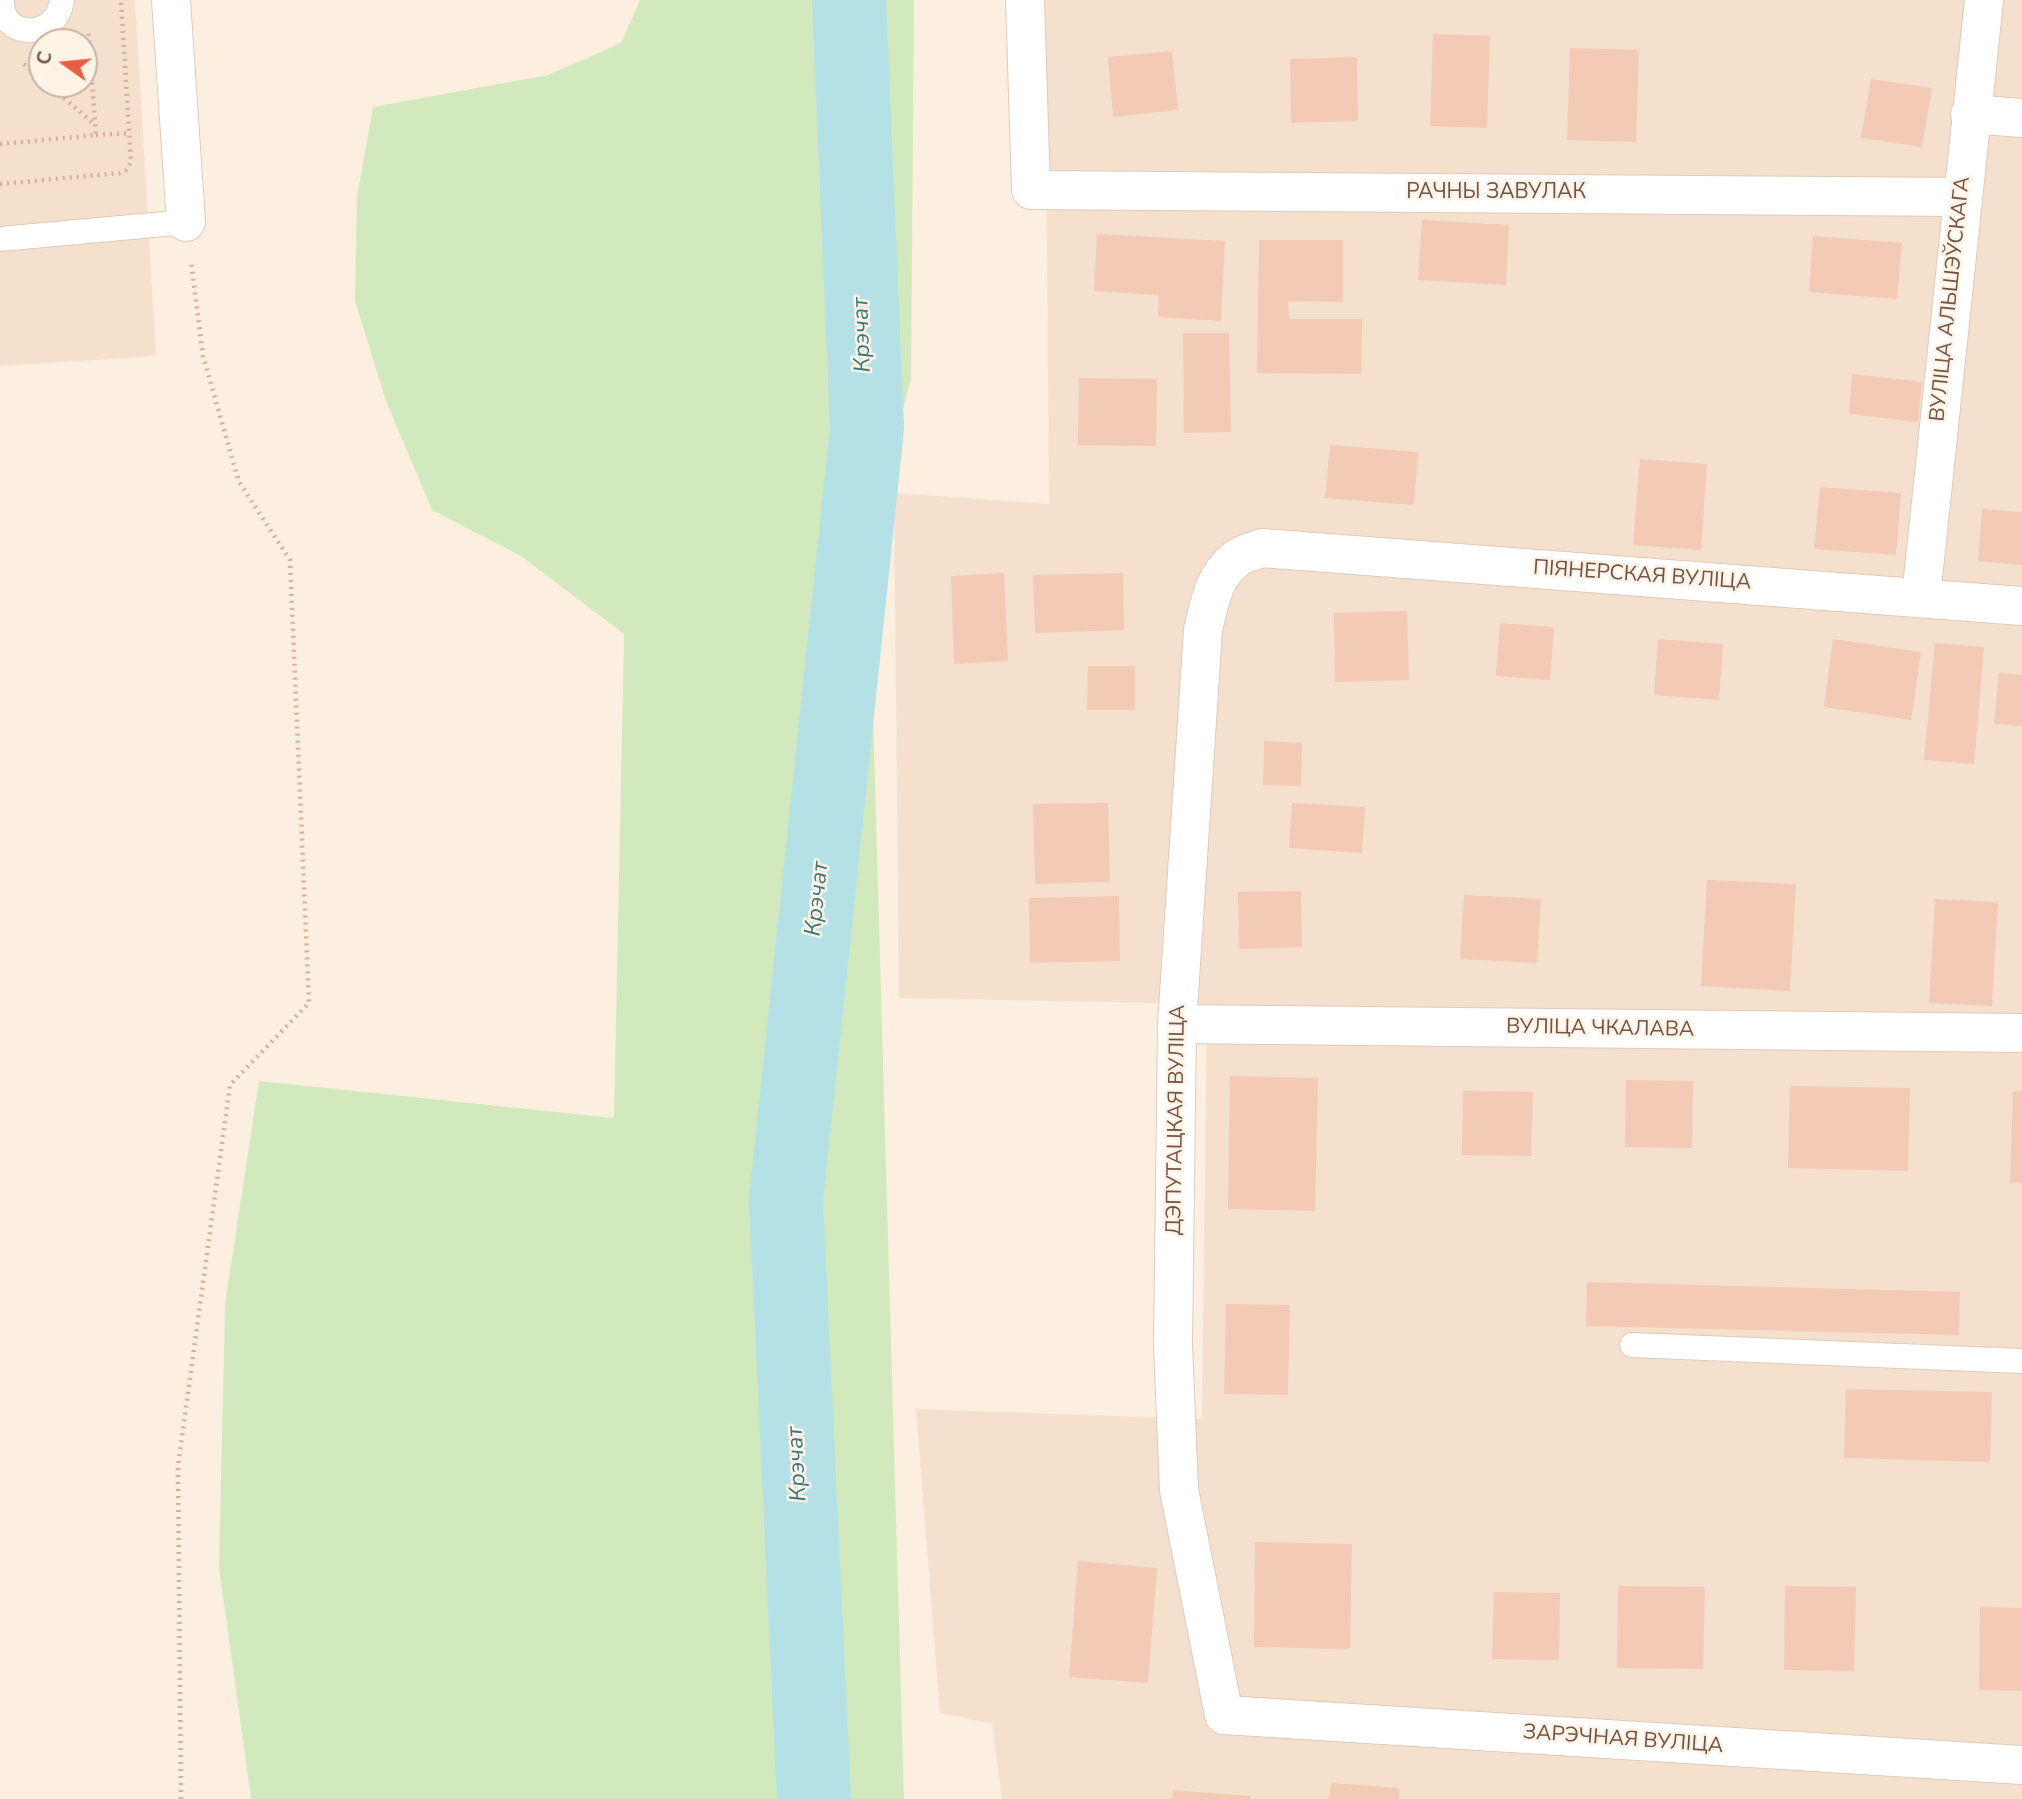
<!DOCTYPE html>
<meta charset="utf-8">
<style>
body{margin:0}
#map{position:relative;width:2022px;height:1799px;overflow:hidden;background:#fcefdf;font-family:"Nunito Sans",sans-serif}
canvas{display:block}
.north{position:absolute;left:28px;top:28px;width:70px;height:70px;box-sizing:border-box;background:#fff3e5;border:2px solid #c7b3a6;border-radius:50%;rotate:285deg;font-size:19px;font-weight:700;line-height:28px;text-align:center;color:#725447}
.north::after{content:'';display:block;margin:auto;width:24px;height:32px;background:#e85e42;clip-path:polygon(50% 0,100% 100%,50% 72%,0 100%)}
</style>
<div id="map">
<canvas width="2022" height="1799"></canvas>
<div class="north">С</div>
</div>
<script>
const context = document.querySelector('canvas').getContext('2d');
context.lineJoin = 'round';
function fill(path, color) {
  context.fillStyle = color;
  context.fill(path, 'evenodd');
}
function strokePath(path, color, width, dash) {
  context.strokeStyle = color;
  context.lineWidth = width;
  context.lineCap = dash ? 'butt' : 'round';
  context.setLineDash(dash || []);
  context.stroke(path);
}
function drawText(font, color, halo, rows, align = 'center') {
  context.font = font + ' "Nunito Sans",sans-serif';
  context.lineWidth = 5;
  context.setLineDash([]);
  context.textBaseline = 'middle';
  context.strokeStyle = halo;
  context.fillStyle = color;
  for (const [text, x, y, turn = 0] of rows) {
    context.save();
    context.translate(x, y);
    context.rotate((+turn || 0) * Math.PI / 180);
    context.textAlign = isNaN(turn) ? turn : align;
    if (halo) context.strokeText(text, 0, 0);
    context.fillText(text, 0, 0);
    context.restore();
  }
}
const residential = new Path2D(`
 M 0,0 L 135,0 L 156,356 L 0,366 ZM 42,42 L 84,42 L 84,84 L 42,84 Z
 M 1045,0 L 2022,0 L 2022,1799 L 1002,1799 L 992,1724 L 940,1713 L 916,1409 L 1202,1419 L 1207,1004 L 899,998 L 894,493 L 1049,504 Z`);
const green = new Path2D(`
 M 640,0 L 914,0 L 911,380 L 868,537 L 904,1799 L 251,1799 L 219,1567 L 225,1304 L 259,1081 L 614,1118 L 624,634 L 521,556 L 432,510 L 386,401 L 355,301 L 357,197 L 373,107 L 548,75 L 621,43 Z`);
const river = new Path2D(`
 M 814,1799 L 786,1200 L 867,428 L 849,0`);
const building = new Path2D(`
 M 1433,34 L 1490,36 L 1487,128 L 1430,126 Z
 M 1570,48 L 1639,50 L 1636,142 L 1567,140 Z
 M 1172,51 L 1178,110 L 1113,117 L 1108,57 Z
 M 1357,57 L 1358,121 L 1291,123 L 1290,59 Z
 M 1871,79 L 1932,88 L 1922,147 L 1861,138 Z
 M 1422,220 L 1509,225 L 1506,285 L 1418,280 Z
 M 1097,234 L 1225,241 L 1221,321 L 1158,317 L 1159,295 L 1094,291 Z
 M 1813,236 L 1902,243 L 1897,299 L 1809,292 Z
 M 1259,240 L 1343,240 L 1343,302 L 1288,301 L 1289,319 L 1362,319 L 1361,374 L 1257,373 Z
 M 1183,333 L 1229,333 L 1231,432 L 1184,433 Z
 M 1852,374 L 1922,382 L 1918,422 L 1849,414 Z
 M 1079,378 L 1157,379 L 1156,446 L 1078,445 Z
 M 1330,445 L 1418,452 L 1414,505 L 1325,498 Z
 M 1640,459 L 1707,464 L 1701,550 L 1633,545 Z
 M 1820,487 L 1901,493 L 1896,555 L 1814,549 Z
 M 1982,509 L 2022,512 L 2022,565 L 1978,561 Z
 M 1004,573 L 1008,661 L 954,664 L 951,576 Z
 M 1123,573 L 1124,630 L 1035,633 L 1033,575 Z
 M 1407,611 L 1409,680 L 1335,682 L 1334,613 Z
 M 1500,623 L 1554,627 L 1550,680 L 1496,676 Z
 M 1658,639 L 1723,644 L 1719,700 L 1654,695 Z
 M 1833,639 L 1921,652 L 1911,720 L 1824,707 Z
 M 1935,643 L 1984,647 L 1974,764 L 1924,760 Z
 M 1088,666 L 1135,666 L 1135,710 L 1087,710 Z
 M 1999,673 L 2022,675 L 2022,726 L 1994,724 Z
 M 1264,741 L 1302,743 L 1301,786 L 1263,785 Z
 M 1108,803 L 1110,882 L 1035,884 L 1033,804 Z
 M 1292,803 L 1365,807 L 1362,853 L 1289,848 Z
 M 1707,880 L 1796,884 L 1790,991 L 1701,986 Z
 M 1301,891 L 1302,947 L 1239,949 L 1238,892 Z
 M 1464,895 L 1541,899 L 1537,963 L 1460,959 Z
 M 1119,896 L 1120,961 L 1030,963 L 1029,898 Z
 M 1935,899 L 1998,902 L 1992,1006 L 1929,1003 Z
 M 1230,1076 L 1318,1078 L 1315,1211 L 1228,1209 Z
 M 1626,1080 L 1693,1081 L 1692,1148 L 1625,1147 Z
 M 1790,1086 L 1910,1088 L 1908,1171 L 1788,1168 Z
 M 1463,1091 L 1533,1092 L 1531,1156 L 1462,1155 Z
 M 2013,1091 L 2022,1092 L 2022,1183 L 2010,1183 Z
 M 1587,1282 L 1960,1292 L 1959,1335 L 1586,1326 Z
 M 1226,1304 L 1290,1305 L 1288,1395 L 1224,1394 Z
 M 1846,1389 L 1992,1392 L 1990,1462 L 1844,1458 Z
 M 1255,1542 L 1352,1544 L 1350,1649 L 1254,1647 Z
 M 1078,1561 L 1157,1568 L 1148,1683 L 1069,1677 Z
 M 1618,1586 L 1705,1587 L 1703,1669 L 1617,1668 Z
 M 1785,1586 L 1856,1587 L 1854,1671 L 1784,1670 Z
 M 1494,1592 L 1560,1593 L 1559,1660 L 1492,1659 Z
 M 1980,1607 L 2022,1608 L 2022,1691 L 1979,1690 Z
 M 1331,1783 L 1399,1788 L 1399,1799 L 1329,1799 Z
 M 1173,1790 L 1250,1796 L 1250,1799 L 1172,1799 Z`);
const path = new Path2D(`
 M 24,64 L 42,79
 M 48,84 L 94,124
 M 96,135 L 131,133
 M 0,144 L 96,135 L 88,29
 M 0,184 L 120,173 L 126,170 L 131,162 L 121,0
 M 181,1799 L 178,1466 L 230,1085 L 309,1003 L 290,560 L 239,482 L 203,356 L 191,261`);
const service = new Path2D(`
 M 2,0 C 0,39 56,42 62,0
 M 0,239 L 186,222
 M 1632,1345 L 2022,1361`);
const minor = new Path2D(`
 M 171,0 L 186,222
 M 1025,0 L 1031,190 L 1962,197
 M 1970,114 L 2022,118
 M 1921,597 L 1984,0
 M 2022,606 L 1262,548 C 1254,551 1243,553 1236,559 C 1213,576 1209,605 1203,630 L 1177,1024 L 1173,1345 L 1179,1490 L 1224,1715 L 2022,1765
 M 1177,1024 L 2022,1033`);
const streetNames = [
 ["РАЧНЫ ЗАВУЛАК",1496,193],
 ["ВУЛІЦА АЛЬШЭЎСКАГА",1951,299,-84],
 ["ПІЯНЕРСКАЯ ВУЛІЦА",1642,576,4],
 ["ВУЛІЦА ЧКАЛАВА",1600,1029,1],
 ["ДЭПУТАЦКАЯ ВУЛІЦА",1177,1120,-89],
 ["ЗАРЭЧНАЯ ВУЛІЦА",1623,1740,4]
];
const waterNames = [
 ["Крэчат",863,335,-92],
 ["Крэчат",818,899,-84],
 ["Крэчат",798,1464,-93]
];
fill(residential, '#f4e0cd');
fill(green, '#d2e9be');
strokePath(river, '#b4e1e5', 74);
fill(building, '#f2cab6');
strokePath(service, '#e0cabb', 26);
strokePath(minor, '#e0cabb', 40);
strokePath(path, '#d6ae9a', 4.5, [2, 5]);
strokePath(service, '#fff', 24);
strokePath(minor, '#fff', 38);
drawText('21px', '#725447', '#fff3e5', streetNames);
drawText('italic 23px', '#3e787f', '#fff3e5', waterNames);
</script>
